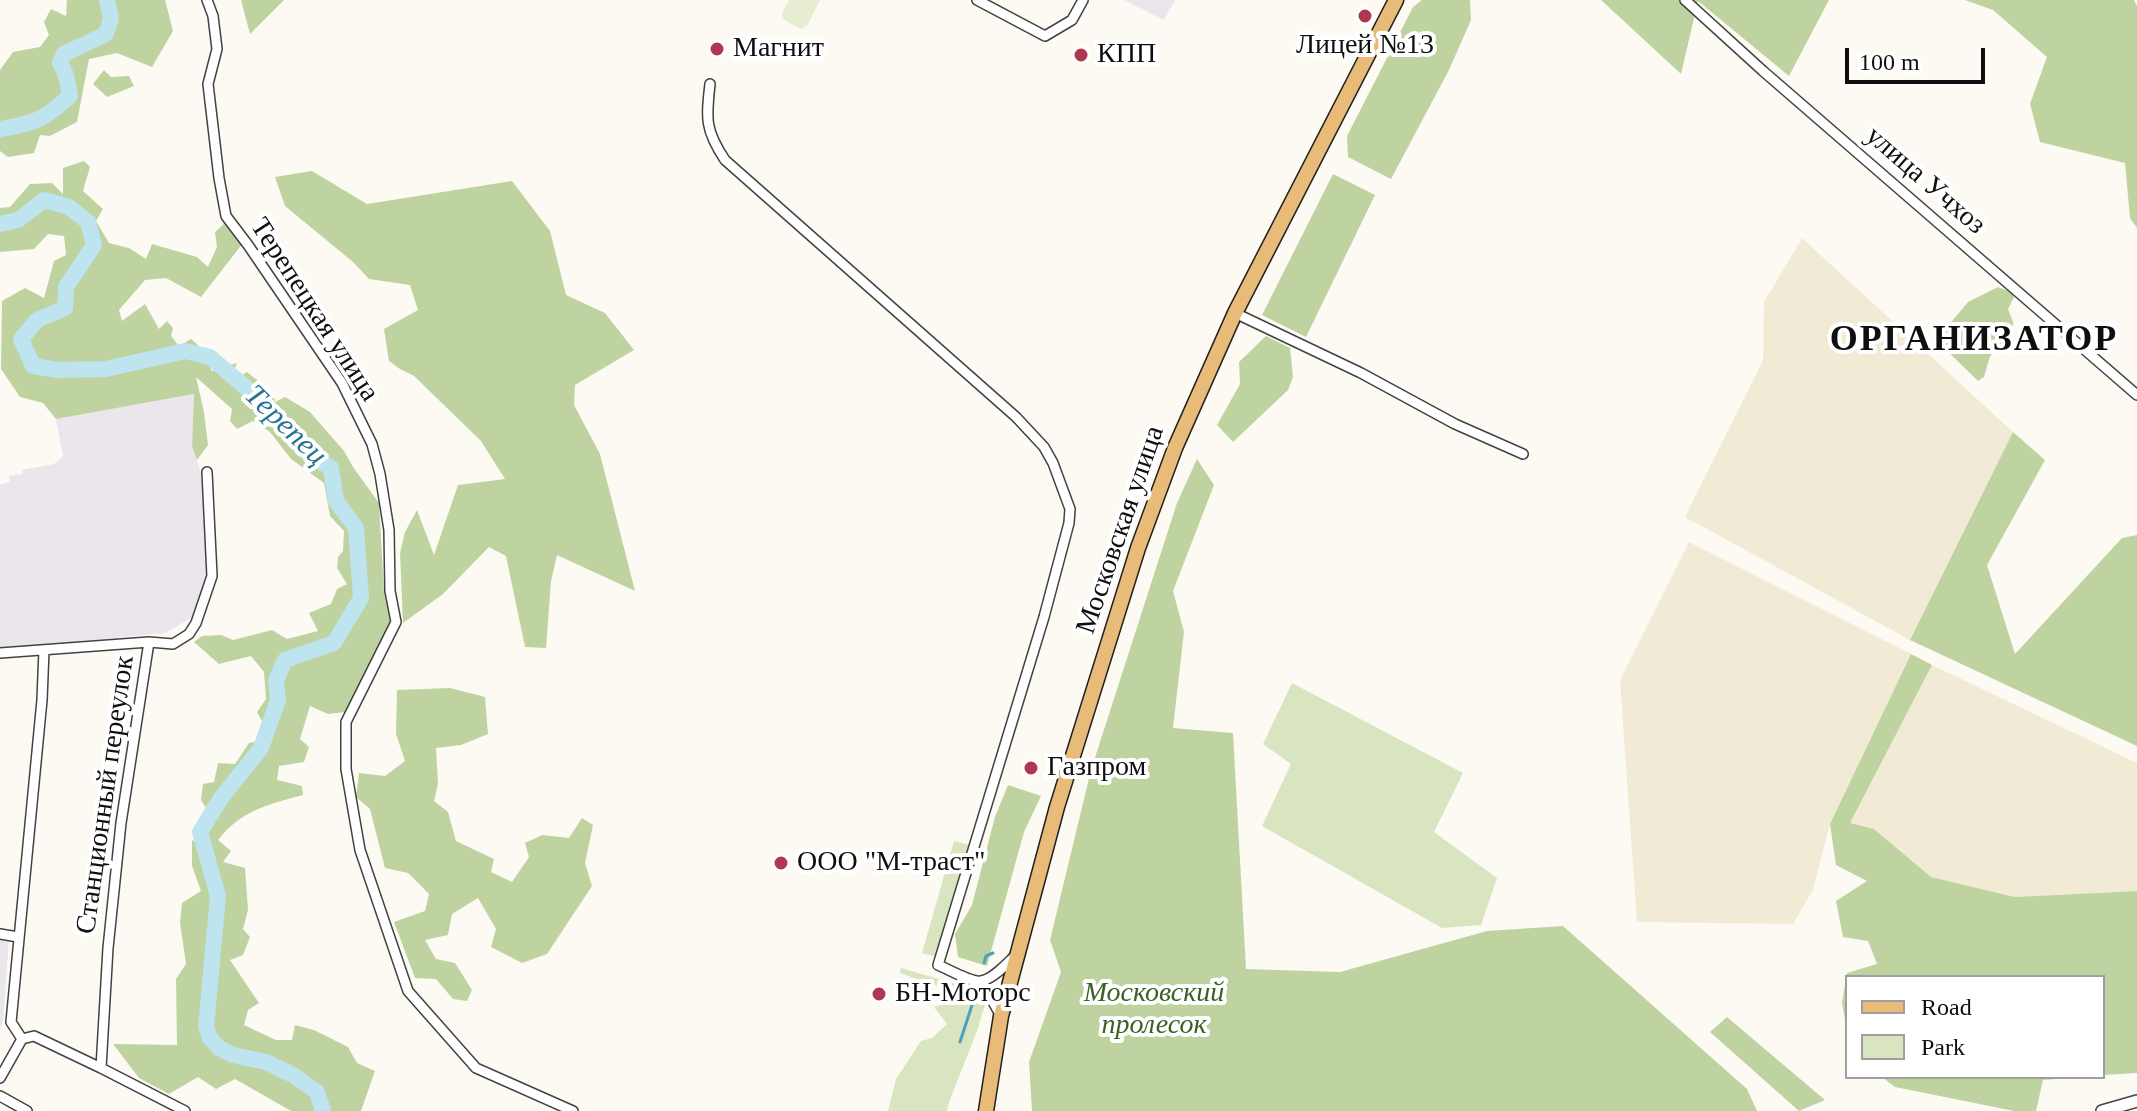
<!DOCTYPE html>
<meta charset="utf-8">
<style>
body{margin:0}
#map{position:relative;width:2137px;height:1111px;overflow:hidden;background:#fdfaf3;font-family:"Times New Roman",serif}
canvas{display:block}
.legend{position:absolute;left:1845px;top:975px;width:260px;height:104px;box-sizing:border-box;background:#fff;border:2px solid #9f9f9f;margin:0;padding:10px 14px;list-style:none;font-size:24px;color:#0f0f0f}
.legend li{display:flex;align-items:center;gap:16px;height:40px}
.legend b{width:40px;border:2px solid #9f9f9f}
.scale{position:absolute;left:1845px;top:48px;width:140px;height:36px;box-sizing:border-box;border:4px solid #0f0f0f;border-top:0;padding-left:10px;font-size:24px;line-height:28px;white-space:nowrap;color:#0f0f0f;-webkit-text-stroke:6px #fff;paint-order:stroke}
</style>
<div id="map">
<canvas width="2137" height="1111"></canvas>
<ul class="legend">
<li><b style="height:10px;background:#e8bc78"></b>Road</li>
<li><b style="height:22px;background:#d8e5c0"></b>Park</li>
</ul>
<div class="scale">100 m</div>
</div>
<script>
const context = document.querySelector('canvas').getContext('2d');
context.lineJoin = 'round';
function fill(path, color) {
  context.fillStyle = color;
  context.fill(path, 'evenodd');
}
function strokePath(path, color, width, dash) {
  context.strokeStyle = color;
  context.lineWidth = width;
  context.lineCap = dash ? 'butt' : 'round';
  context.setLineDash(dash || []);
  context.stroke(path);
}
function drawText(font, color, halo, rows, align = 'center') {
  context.font = font + ' "Times New Roman",serif';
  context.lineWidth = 8;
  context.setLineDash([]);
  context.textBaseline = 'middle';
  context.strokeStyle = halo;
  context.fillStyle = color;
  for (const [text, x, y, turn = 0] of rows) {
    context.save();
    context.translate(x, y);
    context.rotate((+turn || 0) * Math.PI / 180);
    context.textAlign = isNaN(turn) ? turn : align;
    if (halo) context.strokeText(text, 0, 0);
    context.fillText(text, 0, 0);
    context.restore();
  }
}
const industrial = new Path2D(`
 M 1124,0 L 1175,0 L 1164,20 Z
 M 194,394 L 192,446 L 201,473 L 208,576 L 193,617 L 165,633 L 0,649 L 0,485 L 10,481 L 9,476 L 23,474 L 22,470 L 54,464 L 63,456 L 56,419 Z
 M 0,937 L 9,940 L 3,1021 L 0,1030 Z`);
const farmland = new Path2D(`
 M 1802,238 L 2013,432 L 1910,640 L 1685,517 L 1763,361 L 1764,302 Z
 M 1689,542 L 1911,654 L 1830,824 L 1813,890 L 1793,924 L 1637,922 L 1620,680 Z
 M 1932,665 L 2137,763 L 2137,891 L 2015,897 L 1931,877 L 1874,829 L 1850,823 Z`);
const green = new Path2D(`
 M 1292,683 L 1463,773 L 1434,832 L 1497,878 L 1481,925 L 1442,928 L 1262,826 L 1291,764 L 1263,744 Z
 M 954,841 L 969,845 L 937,957 L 922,953 Z
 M 901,968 L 959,985 L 956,989 L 933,985 L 900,973 Z
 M 970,995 L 978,997 L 986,1002 L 977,1031 L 949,1102 L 947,1111 L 888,1111 L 896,1079 L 921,1041 L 932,1038 L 947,1024 L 934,1007 Z`);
const forest = new Path2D(`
 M 67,0 L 165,0 L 173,31 L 152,67 L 117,53 L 89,59 L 77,122 L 50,136 L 40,135 L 34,153 L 8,157 L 0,151 L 0,70 L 13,52 L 40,47 L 49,35 L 44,22 L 51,9 L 66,16 Z
 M 241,0 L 284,0 L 250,34 Z
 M 1422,0 L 1470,0 L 1471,20 L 1449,70 L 1391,179 L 1348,157 L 1347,136 L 1413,7 Z
 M 1601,0 L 1829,0 L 1789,76 L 1698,1 L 1681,74 Z
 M 1965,0 L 2134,0 L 2137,6 L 2137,228 L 2130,218 L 2125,163 L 2040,142 L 2030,104 L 2047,57 L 1993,10 Z
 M 104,70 L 111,77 L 129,76 L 134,86 L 107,97 L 93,84 Z
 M 84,161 L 90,167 L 83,191 L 103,209 L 96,221 L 109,243 L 129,248 L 146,259 L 152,244 L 197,257 L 208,267 L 217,247 L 215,232 L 226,222 L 243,243 L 201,297 L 166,278 L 145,280 L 119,310 L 122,321 L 145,304 L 159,329 L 167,321 L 173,328 L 171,336 L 179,346 L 191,339 L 197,344 L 212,371 L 237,363 L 229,383 L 247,372 L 273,393 L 275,402 L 285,397 L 310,412 L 344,451 L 353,467 L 379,503 L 384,592 L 390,624 L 345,712 L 328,714 L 310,706 L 300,739 L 309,747 L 304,762 L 279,766 L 277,780 L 302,786 L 303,795 C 267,805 242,810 218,840 L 231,851 L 223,862 L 245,868 L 248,910 L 243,929 L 250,937 L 243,955 L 230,960 L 259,1003 L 248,1010 L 244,1025 L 276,1040 L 292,1040 L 295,1025 L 314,1030 L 348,1047 L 357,1063 L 375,1071 L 361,1111 L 291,1111 L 235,1079 L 216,1089 L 198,1077 L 169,1094 L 139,1078 L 113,1044 L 177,1045 L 176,979 L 186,964 L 180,923 L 182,903 L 201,891 L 192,866 L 192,840 L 209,848 L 207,833 L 214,821 L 201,800 L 203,784 L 214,782 L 218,763 L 235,764 L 249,743 L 255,742 L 263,723 L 257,712 L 266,699 L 264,672 L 251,656 L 219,664 L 194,642 L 202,636 L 221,635 L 233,640 L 272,630 L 287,639 L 318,631 L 309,613 L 331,604 L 337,589 L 347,584 L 337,568 L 338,557 L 343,551 L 344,531 L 330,516 L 324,483 L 291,459 L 270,432 L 253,421 L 237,429 L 230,421 L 232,409 L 196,377 L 204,412 L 208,445 L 197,460 L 192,446 L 194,394 L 56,419 L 43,403 L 20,397 L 1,369 L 2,301 L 25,288 L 44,298 L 54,261 L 66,255 L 64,236 L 48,234 L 34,249 L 0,252 L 0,208 L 10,207 L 30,184 L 52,183 L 63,194 L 63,168 Z
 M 312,171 L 367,204 L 512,181 L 550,231 L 566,295 L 605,313 L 634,350 L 575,385 L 574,405 L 600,454 L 635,591 L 557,555 L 551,581 L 546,648 L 525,647 L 506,556 L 489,547 L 443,594 L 403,623 L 400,553 L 405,532 L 417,510 L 434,555 L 458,485 L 505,479 L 481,441 L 414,376 L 400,369 L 389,361 L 384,329 L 418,310 L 410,285 L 369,279 L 353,262 L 285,206 L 275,177 Z
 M 1333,174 L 1375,195 L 1306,337 L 1262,315 Z
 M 1998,287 L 2011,292 L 2014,297 L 2008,309 L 2013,322 L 2013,335 L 1990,356 L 1984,377 L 1978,381 L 1936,340 L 1968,302 Z
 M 1266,336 L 1290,348 L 1293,377 L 1288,390 L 1233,442 L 1217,425 L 1240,384 L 1239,362 Z
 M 2013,432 L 2045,460 L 1987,565 L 2015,654 L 2122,538 L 2137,535 L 2137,746 L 1910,640 Z
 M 1197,459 L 1214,485 L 1173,591 L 1184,632 L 1173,728 L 1233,733 L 1246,969 L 1340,972 L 1487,931 L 1563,926 L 1747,1089 L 1757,1111 L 1032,1111 L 1029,1062 L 1061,972 L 1050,940 L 1091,770 L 1177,503 Z
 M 1911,654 L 1932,665 L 1850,823 L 1874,829 L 1931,877 L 2015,897 L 2137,891 L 2137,1073 L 2103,1075 L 2103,977 L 1847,977 L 1847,1031 L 1842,1003 L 1847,973 L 1877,964 L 1868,941 L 1843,937 L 1836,901 L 1867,881 L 1836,865 L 1830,824 Z
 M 450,688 L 485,697 L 488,734 L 461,745 L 436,748 L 438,784 L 434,801 L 448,812 L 456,841 L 494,859 L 491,872 L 512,882 L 529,857 L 525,843 L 542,835 L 569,838 L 582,818 L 593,825 L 585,863 L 592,886 L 547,954 L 522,963 L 491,947 L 496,929 L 478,898 L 452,914 L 448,935 L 425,940 L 436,959 L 455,963 L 472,990 L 467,1001 L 453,999 L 436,979 L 415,978 L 394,922 L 425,911 L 429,894 L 408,873 L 385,868 L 370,809 L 356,797 L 359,773 L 385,776 L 405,761 L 396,734 L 397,690 Z
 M 1008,785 L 1041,796 L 1024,832 L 987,966 L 958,957 L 955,934 L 972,905 L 995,817 Z
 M 1727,1017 L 1825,1100 L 1799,1111 L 1710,1032 Z
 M 1882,1077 L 2080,1077 L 2043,1080 L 2036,1111 L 2014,1111 L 1895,1087 Z`);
const pitch = new Path2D(`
 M 789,0 L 820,0 L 807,26 L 801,29 L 784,20 L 782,14 Z`);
const stream = new Path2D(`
 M 984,963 L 986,956 L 993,953
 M 960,1042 L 974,999`);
const river = new Path2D(`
 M 0,129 C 36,123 43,120 70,96 L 66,75 L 60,62 L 64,54 L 106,34 L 111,19 L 107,0
 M 0,224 L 18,220 L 44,200 L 69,207 L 88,222 L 94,245 L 66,287 L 65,308 L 37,320 L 21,339 L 33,366 L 58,370 L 106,369 L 185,351 L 210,357 L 265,404 L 305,451 L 331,468 L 336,501 L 356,528 L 361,598 L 334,643 L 285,660 L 276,680 L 278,700 L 261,748 L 221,798 L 200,832 L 218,896 L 206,1027 L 210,1038 L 219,1048 L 233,1055 L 266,1062 L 293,1075 L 317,1092 L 323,1111`);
const minor = new Path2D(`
 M 207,0 L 213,16 L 217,49 L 208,84 L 219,178 L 226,216 L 248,245 L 342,383 L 372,444 L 380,474 L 389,530 L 390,591 L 396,622 L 346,722 L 346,769 L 360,850 L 408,991 L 476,1068 L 573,1111
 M 977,0 L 1045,36 L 1072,20 L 1083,0
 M 1685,0 L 1763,71 L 2137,395
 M 710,84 C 706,119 705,130 725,160 L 1016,417 L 1044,447 L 1053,463 L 1070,509 L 1069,523 L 1044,617 L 938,965 C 948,969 972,983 981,981 C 994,979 1008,962 1017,954
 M 1235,313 L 1361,373 L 1455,424 L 1523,454
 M 0,653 L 149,642 L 173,644 L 189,634 L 196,623 L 212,576 L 207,472
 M 0,934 L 18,937
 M 982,982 L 1001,1016
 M 22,1039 L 34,1036 L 101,1068 L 185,1111
 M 101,1068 L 108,948 L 121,823 L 149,642
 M 0,1078 L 22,1039 L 11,1022 L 42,700 L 44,650
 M 0,1096 L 27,1111`);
const tertiary = new Path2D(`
 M 2102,1111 L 2137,1101`);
const primary = new Path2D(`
 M 986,1111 L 1001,1016 L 1057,807 L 1138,548 L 1175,448 L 1235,313 L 1396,0`);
const markers = [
 [1365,16,8,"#af374f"],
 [717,49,8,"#af374f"],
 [1081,55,8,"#af374f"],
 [1031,768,8,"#af374f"],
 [781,863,8,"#af374f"],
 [879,994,8,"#af374f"]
];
const poiNames = [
 ["Лицей №13",1365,46,"center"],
 ["Магнит",733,49],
 ["КПП",1097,55],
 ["Газпром",1047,768],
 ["ООО \"М-траст\"",797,863],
 ["БН-Моторс",895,994]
];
const streetNames = [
 ["улица Учхоз",1925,181,41],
 ["Терепецкая улица",314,310,57],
 ["Московская улица",1121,530,-71],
 ["Станционный переулок",106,795,-82]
];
const parkNames = [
 ["Московский",1154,994],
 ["пролесок",1154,1026]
];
const waterNames = [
 ["Терепец",285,426,44]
];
const districtNames = [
 ["ОРГАНИЗАТОР",1974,341]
];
fill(industrial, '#ebe5ec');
fill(farmland, '#f1ebd5');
fill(green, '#d8e5c0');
fill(forest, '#bfd3a1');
fill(pitch, '#e7edd0');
strokePath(stream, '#4da1bd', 3);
strokePath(river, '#bde4ef', 16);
strokePath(minor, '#424242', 12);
strokePath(tertiary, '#424242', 14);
strokePath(primary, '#202020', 17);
strokePath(minor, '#fff', 9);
strokePath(tertiary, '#fff', 11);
strokePath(primary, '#e8bc78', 14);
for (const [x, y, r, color] of markers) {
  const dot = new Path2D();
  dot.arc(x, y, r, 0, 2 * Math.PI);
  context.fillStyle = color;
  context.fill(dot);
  strokePath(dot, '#fff', 3);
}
drawText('28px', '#0f0f0f', '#fff', poiNames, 'left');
drawText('28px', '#0f0f0f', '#fff', streetNames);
drawText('italic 28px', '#3b6027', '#fff', parkNames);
drawText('italic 30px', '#277493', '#fff', waterNames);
context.letterSpacing = '2px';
drawText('bold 36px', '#0f0f0f', '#fff', districtNames);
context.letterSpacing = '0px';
</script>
